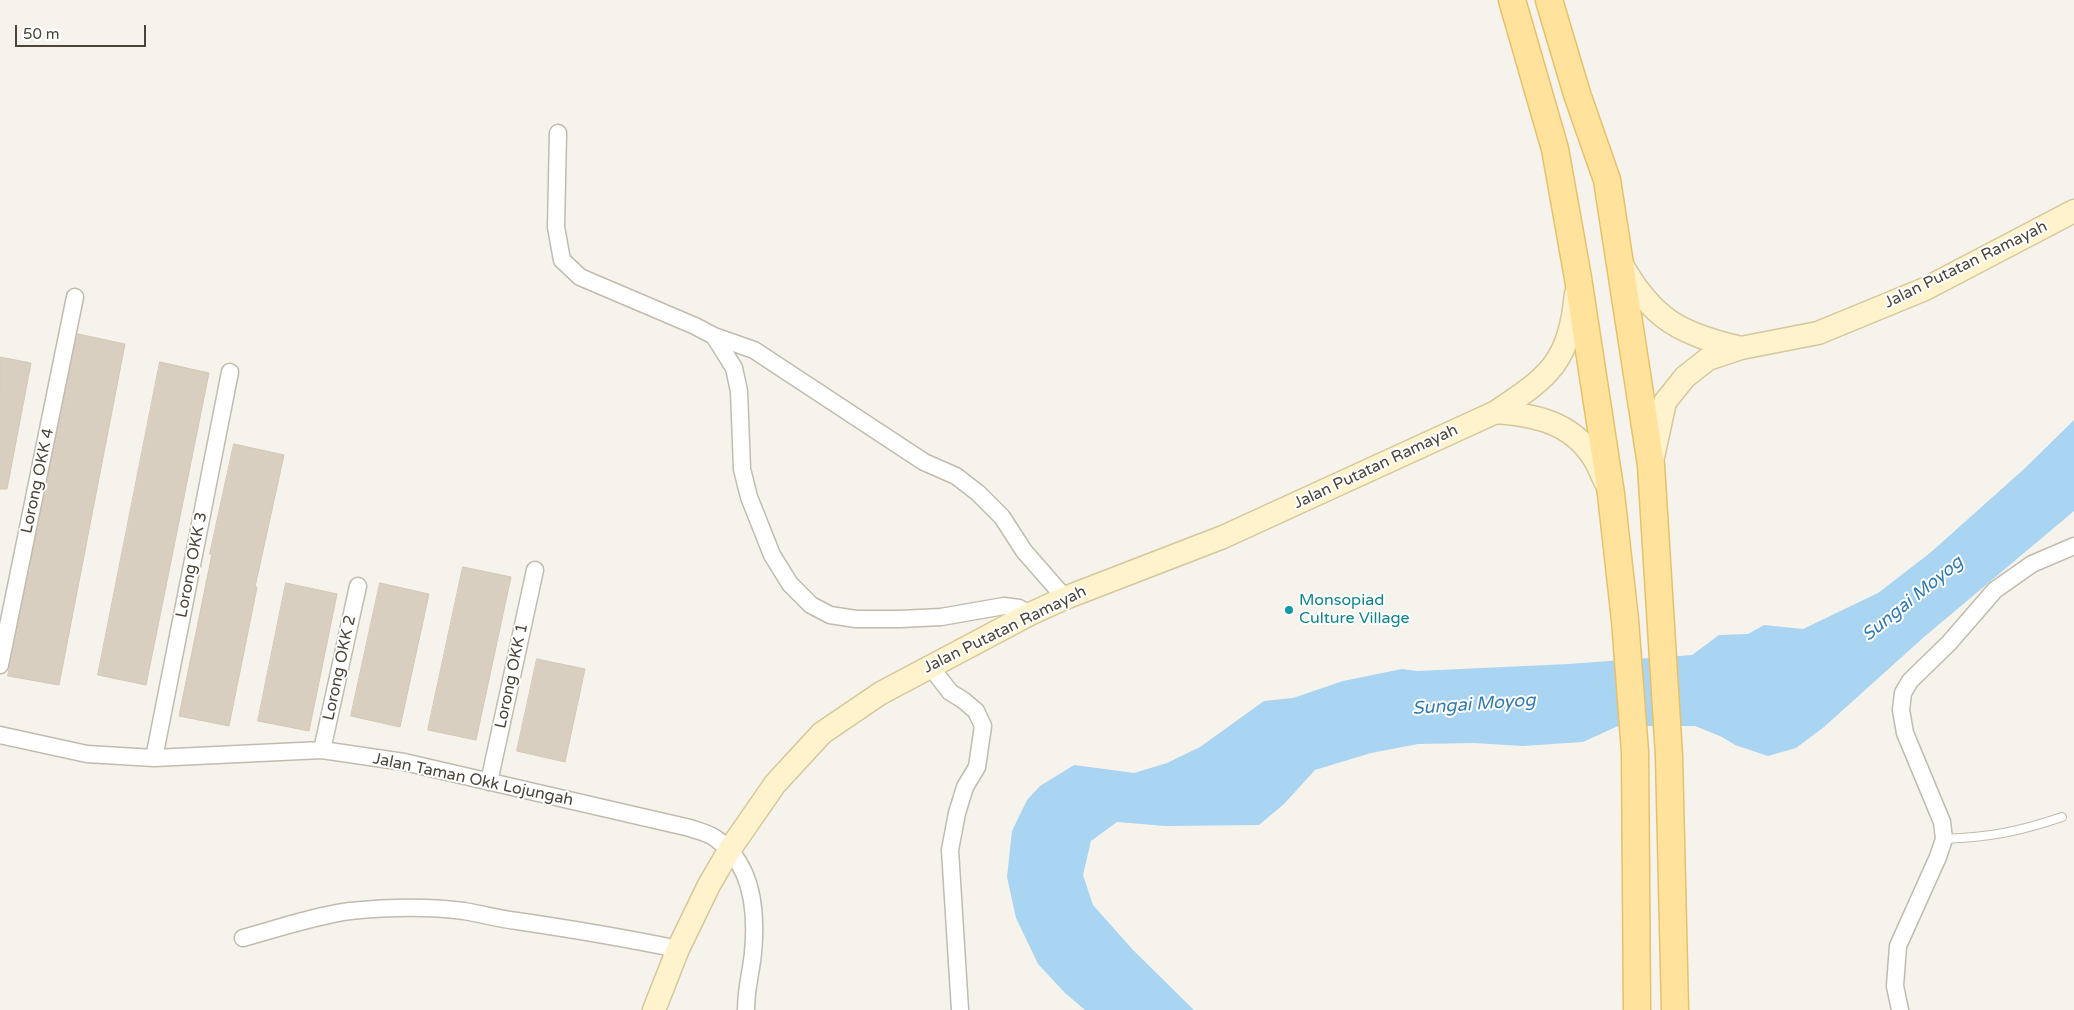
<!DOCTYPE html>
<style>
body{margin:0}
#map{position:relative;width:2074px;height:1010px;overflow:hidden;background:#f6f3ec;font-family:"Varela Round",sans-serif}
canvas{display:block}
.scale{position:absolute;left:15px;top:25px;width:131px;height:22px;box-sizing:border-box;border:2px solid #4b4439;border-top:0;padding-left:6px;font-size:15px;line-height:18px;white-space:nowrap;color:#4b4439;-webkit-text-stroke:4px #fff;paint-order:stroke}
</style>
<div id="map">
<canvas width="2074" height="1010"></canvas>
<div class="scale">50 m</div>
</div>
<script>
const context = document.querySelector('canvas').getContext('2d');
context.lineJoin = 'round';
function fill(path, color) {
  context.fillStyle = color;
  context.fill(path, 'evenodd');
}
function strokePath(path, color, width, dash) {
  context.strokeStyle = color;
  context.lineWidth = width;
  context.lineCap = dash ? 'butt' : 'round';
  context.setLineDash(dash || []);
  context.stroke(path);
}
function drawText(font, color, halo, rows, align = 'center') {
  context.font = font + ' "Varela Round",sans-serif';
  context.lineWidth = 4;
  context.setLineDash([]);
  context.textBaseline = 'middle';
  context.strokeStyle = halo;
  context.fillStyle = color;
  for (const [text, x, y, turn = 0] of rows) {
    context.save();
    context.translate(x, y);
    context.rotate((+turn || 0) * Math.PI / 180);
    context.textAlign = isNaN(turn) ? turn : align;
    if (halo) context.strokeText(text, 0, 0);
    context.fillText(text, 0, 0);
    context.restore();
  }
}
const water = new Path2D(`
 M 2074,420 L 2074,511 L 1924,637 L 1824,727 L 1796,748 L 1768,756 L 1735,745 L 1722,737 L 1695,726 L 1618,726 L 1583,742 L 1523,746 L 1474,743 L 1418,744 L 1371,753 L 1315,770 L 1284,804 L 1259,825 L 1165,826 L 1117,822 L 1091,841 L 1083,875 L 1093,905 L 1133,950 L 1194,1010 L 1085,1010 L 1065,993 L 1038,964 L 1016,918 L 1007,877 L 1012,831 L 1027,800 L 1040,786 L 1074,765 L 1134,773 L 1167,763 L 1200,747 L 1264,701 L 1293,698 L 1343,681 L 1402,669 L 1417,671 L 1568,664 L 1692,655 L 1719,635 L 1748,634 L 1764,625 L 1803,629 L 1878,593 L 1930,553 L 2024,469 Z`);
const building = new Path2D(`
 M 78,334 L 125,344 L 59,685 L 8,676 Z
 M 0,357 L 31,363 L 7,489 L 0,489 Z
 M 160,362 L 209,373 L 146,685 L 98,675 Z
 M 234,444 L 284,455 L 255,587 L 257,587 L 229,726 L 179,716 L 212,554 L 210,554 Z
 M 463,567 L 511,577 L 476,740 L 428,730 Z
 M 286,583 L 337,594 L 309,731 L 258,721 Z
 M 380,583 L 429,594 L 400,727 L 351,716 Z
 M 537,659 L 585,669 L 565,762 L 517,751 Z`);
const lane = new Path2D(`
 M 1944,839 C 1990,837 2018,832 2062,817`);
const street = new Path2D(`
 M 558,133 L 556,227 L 562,260 L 580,277 L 695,326 L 714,336 L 734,368 L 739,391 L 742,469 L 749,497 L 772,555 L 790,584 L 811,605 L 830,615 L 856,619 L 900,619 L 941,617 L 1004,606 L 1019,608 L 1030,614
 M 714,336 L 754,350 L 924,462 L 956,476 L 978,493 L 1002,517 L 1024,551 L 1065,598
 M 0,665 L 75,297
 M 930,666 L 950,692 L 963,700 L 976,711 L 983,726 L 977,767 L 965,787 L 957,813 L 950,850 L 960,1010
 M 0,735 L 87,754 L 154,758 L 322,750 L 404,762 L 690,828 C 698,831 708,833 715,838 C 753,863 757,911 753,953 C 751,973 746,988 746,1010
 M 322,750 L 358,586
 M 154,758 L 230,372
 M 489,782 L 535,570
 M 243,938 C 279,928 314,916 350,911 C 388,907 427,906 464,911 C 482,914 499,919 517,921 C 571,929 625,938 678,949
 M 1900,1010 L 1895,986 L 1898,946 L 1938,857 L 1944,839 L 1942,822 L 1905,733 L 1901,710 L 1903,693 L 1910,681 L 1949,643 L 1995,590 L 2032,564 L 2074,546`);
const secondary = new Path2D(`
 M 1622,265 C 1653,320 1681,334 1741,348
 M 1496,412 C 1534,415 1571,422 1593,457 C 1598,464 1601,473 1605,481
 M 1653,457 L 1665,402 L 1685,377 L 1708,359 L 1741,348 L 1818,333 L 1925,289 L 2074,211
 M 654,1010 L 678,949 L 709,885 L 730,849 L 775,784 L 822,733 L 881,693 L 1030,614 L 1065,598 L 1223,537 L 1496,412 C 1550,376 1569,362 1576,294`);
const primary = new Path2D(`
 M 1512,0 L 1555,149 L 1578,278 L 1611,494 L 1625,620 L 1635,752 L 1637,1010
 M 1549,0 L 1577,94 L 1607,180 L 1651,465 L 1669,756 L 1675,1010`);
const markers = [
 [1289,610,5,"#0f9aa8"]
];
const streetNames = [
 ["Jalan Putatan Ramayah",1966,265,-26],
 ["Jalan Putatan Ramayah",1376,467,-25],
 ["Lorong OKK 4",38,481,-78],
 ["Lorong OKK 3",192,565,-79],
 ["Jalan Putatan Ramayah",1005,630,-26],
 ["Lorong OKK 2",340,668,-78],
 ["Lorong OKK 1",512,676,-78],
 ["Jalan Taman Okk Lojungah",473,780,12]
];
const cultureNames = [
 ["Monsopiad",1299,601],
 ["Culture Village",1299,619]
];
const waterNames = [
 ["Sungai Moyog",1913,599,-39],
 ["Sungai Moyog",1474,705,-4]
];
fill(water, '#a9d4f2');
fill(building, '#d8cfc1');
strokePath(building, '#d3c7b4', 1);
strokePath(lane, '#c2bbae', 10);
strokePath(street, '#c2bbae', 19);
strokePath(secondary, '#d6c79b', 25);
strokePath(primary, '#e6c16a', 29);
strokePath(lane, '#fff', 8);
strokePath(street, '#fff', 16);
strokePath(secondary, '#fff3cd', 22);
strokePath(primary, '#ffe39c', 26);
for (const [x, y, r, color] of markers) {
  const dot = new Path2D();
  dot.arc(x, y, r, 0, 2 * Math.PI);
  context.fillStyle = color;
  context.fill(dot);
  strokePath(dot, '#fff', 2);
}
drawText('16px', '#4b4439', '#fff', streetNames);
drawText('16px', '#0d838f', '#fff', cultureNames, 'left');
drawText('italic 18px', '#2e7ab2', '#fff', waterNames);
</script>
